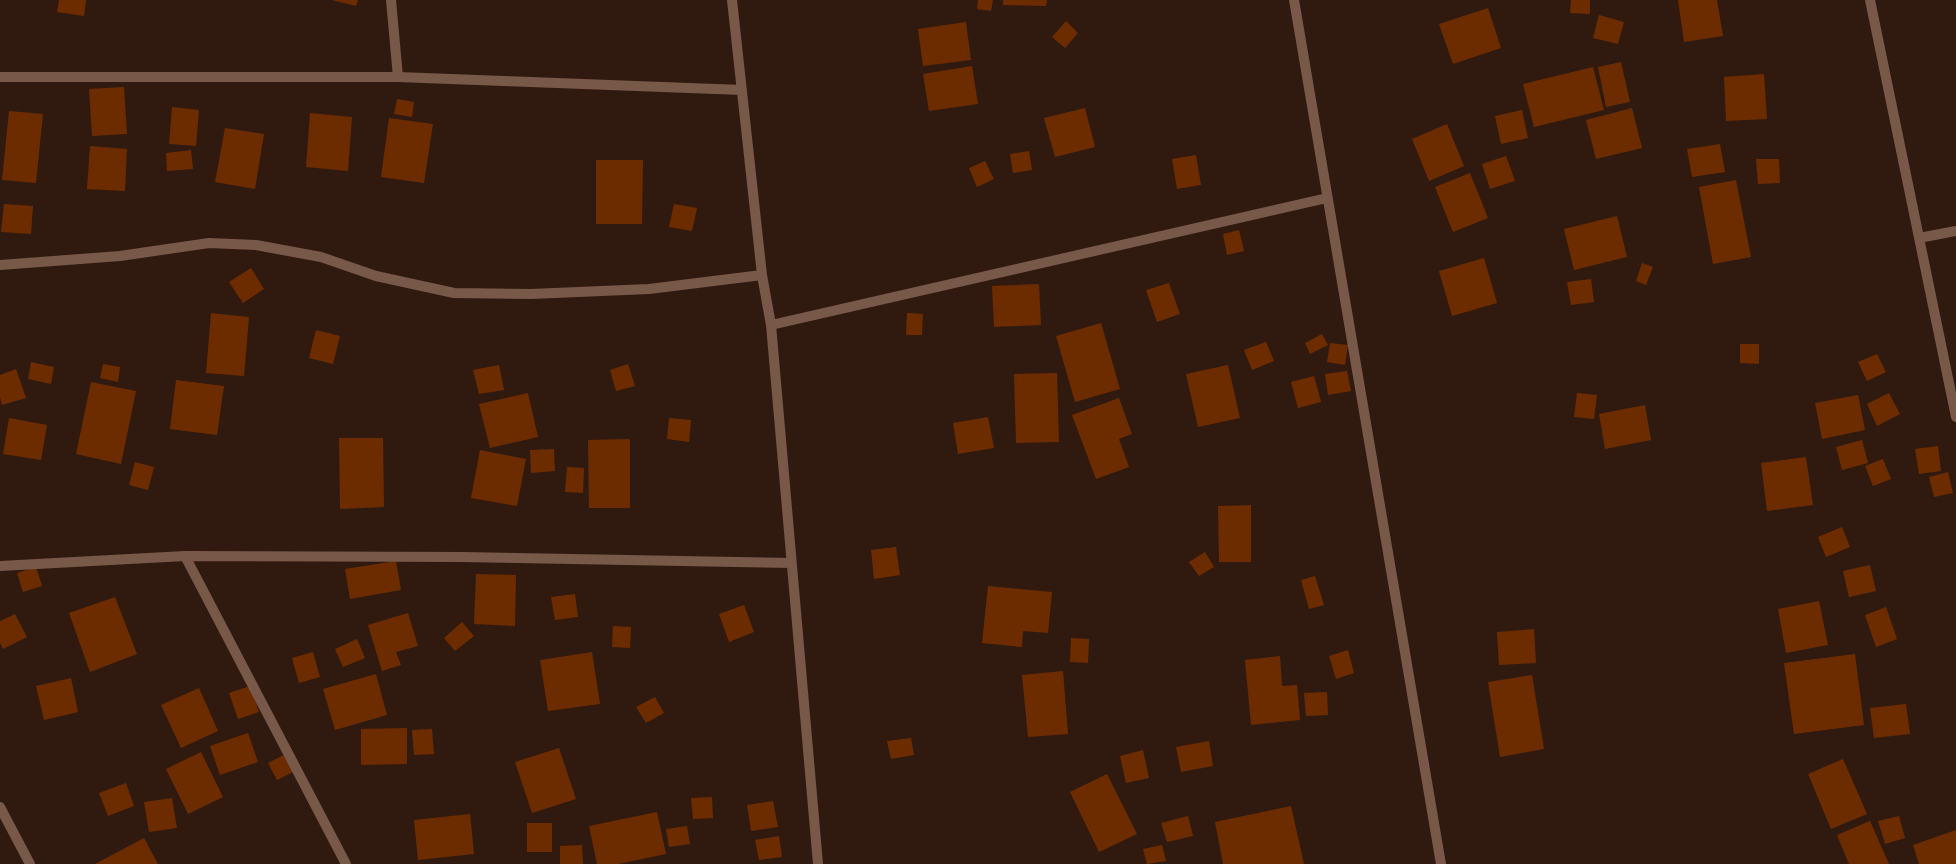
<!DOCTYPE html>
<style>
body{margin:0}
canvas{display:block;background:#301a0f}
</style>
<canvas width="1956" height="864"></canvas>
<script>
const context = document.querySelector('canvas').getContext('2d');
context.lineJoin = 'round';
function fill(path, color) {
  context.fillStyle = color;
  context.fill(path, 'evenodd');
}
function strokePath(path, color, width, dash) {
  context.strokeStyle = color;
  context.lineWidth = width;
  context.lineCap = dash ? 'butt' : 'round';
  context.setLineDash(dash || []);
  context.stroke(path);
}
const building = new Path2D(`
 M 59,0 L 86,0 L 84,16 L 57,12 Z
 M 332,0 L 358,0 L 356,6 Z
 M 978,0 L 993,0 L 991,11 L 977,9 Z
 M 1003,0 L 1047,0 L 1046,6 L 1003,5 Z
 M 1571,0 L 1590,0 L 1590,14 L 1570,13 Z
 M 1678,0 L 1717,0 L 1723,36 L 1684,42 Z
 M 1488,8 L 1501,48 L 1453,64 L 1439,24 Z
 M 1599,15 L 1624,22 L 1618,44 L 1593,38 Z
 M 1066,21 L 1078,33 L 1065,48 L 1052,37 Z
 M 966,22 L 971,60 L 923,66 L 918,29 Z
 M 1621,62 L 1630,102 L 1606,107 L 1598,67 Z
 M 972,66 L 978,104 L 929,111 L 923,74 Z
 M 1593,67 L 1604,110 L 1534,127 L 1523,84 Z
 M 1764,74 L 1767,119 L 1726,121 L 1724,77 Z
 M 124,87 L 127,134 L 92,136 L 89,89 Z
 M 397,99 L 414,102 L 412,117 L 394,114 Z
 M 172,107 L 199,110 L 196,146 L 169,144 Z
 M 1085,108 L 1095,147 L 1055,157 L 1044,118 Z
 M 1632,108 L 1642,148 L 1596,159 L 1586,120 Z
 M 1522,110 L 1528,138 L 1501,144 L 1495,116 Z
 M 9,111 L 43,114 L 36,183 L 2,180 Z
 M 310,113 L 352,117 L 348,171 L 306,167 Z
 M 389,118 L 433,124 L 424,183 L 381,177 Z
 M 1447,124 L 1464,166 L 1429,181 L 1412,139 Z
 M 225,128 L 264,134 L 255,189 L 215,182 Z
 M 1720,144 L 1725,172 L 1692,177 L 1687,149 Z
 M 90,146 L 127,149 L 125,191 L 87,189 Z
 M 191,150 L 193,169 L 167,171 L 166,153 Z
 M 1029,151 L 1032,170 L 1013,173 L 1010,154 Z
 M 1196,155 L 1201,185 L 1177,189 L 1172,159 Z
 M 1506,156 L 1515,181 L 1490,189 L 1482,164 Z
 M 1756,159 L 1779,159 L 1780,183 L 1758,184 Z
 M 596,160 L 643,160 L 642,224 L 596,224 Z
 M 985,161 L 994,179 L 977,187 L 969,168 Z
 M 1470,173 L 1488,218 L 1453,232 L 1435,187 Z
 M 1736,180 L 1751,257 L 1713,264 L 1699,187 Z
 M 4,204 L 33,206 L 31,234 L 1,232 Z
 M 674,204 L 697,208 L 692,231 L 669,227 Z
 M 1617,216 L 1627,257 L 1574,270 L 1564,229 Z
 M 1239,230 L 1244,251 L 1227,255 L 1223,234 Z
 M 1484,258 L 1497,303 L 1452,316 L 1439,271 Z
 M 1642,263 L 1653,267 L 1646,285 L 1636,281 Z
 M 251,268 L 264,289 L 243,303 L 229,282 Z
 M 1591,279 L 1594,302 L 1571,305 L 1567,282 Z
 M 1169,283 L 1180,314 L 1157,322 L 1146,290 Z
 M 1039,284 L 1041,325 L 994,327 L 992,286 Z
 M 211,313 L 249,317 L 244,376 L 206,373 Z
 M 907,313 L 923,314 L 922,335 L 906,335 Z
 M 1101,323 L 1120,389 L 1075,402 L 1056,336 Z
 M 316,330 L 340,336 L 333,364 L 309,358 Z
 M 1322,334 L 1328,345 L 1310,354 L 1305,343 Z
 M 1266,342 L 1274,361 L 1252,370 L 1244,350 Z
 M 1330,343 L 1348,345 L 1345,365 L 1327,362 Z
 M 1740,344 L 1759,344 L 1759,364 L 1740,363 Z
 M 1877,354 L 1886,372 L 1867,381 L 1858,362 Z
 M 31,362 L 54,367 L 51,384 L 28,379 Z
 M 103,364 L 120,367 L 118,382 L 100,378 Z
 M 628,364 L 635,386 L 616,391 L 610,370 Z
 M 499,365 L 504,390 L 479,394 L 473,370 Z
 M 1228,365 L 1240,418 L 1198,427 L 1186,374 Z
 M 16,369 L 26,398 L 2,405 L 0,397 L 0,375 Z
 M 1347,371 L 1351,391 L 1328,395 L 1325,374 Z
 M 1057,373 L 1059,442 L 1016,443 L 1014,374 Z
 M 1314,376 L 1321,402 L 1298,408 L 1291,382 Z
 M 176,380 L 224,386 L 217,435 L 170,429 Z
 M 91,382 L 136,391 L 121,464 L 76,454 Z
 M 528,393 L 538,437 L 490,448 L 479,404 Z
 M 1577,393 L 1597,395 L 1594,419 L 1574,417 Z
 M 1889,393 L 1900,414 L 1877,426 L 1867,404 Z
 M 1858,395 L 1865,430 L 1822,439 L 1815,403 Z
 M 1119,398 L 1132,434 L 1119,439 L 1129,467 L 1096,479 L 1072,415 Z
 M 1645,405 L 1651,440 L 1605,449 L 1599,414 Z
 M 988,417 L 994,448 L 958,454 L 953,423 Z
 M 9,418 L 47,425 L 41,460 L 3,454 Z
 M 669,418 L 691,420 L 689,442 L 667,439 Z
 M 339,438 L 383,438 L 384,507 L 340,509 Z
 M 630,439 L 630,508 L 589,508 L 588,440 Z
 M 1862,440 L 1868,463 L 1842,470 L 1836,447 Z
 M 1938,446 L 1941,471 L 1919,474 L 1915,449 Z
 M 554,449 L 555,471 L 531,473 L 530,450 Z
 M 480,450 L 526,459 L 517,506 L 471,498 Z
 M 1806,457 L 1813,505 L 1767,511 L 1761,463 Z
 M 1883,459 L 1891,479 L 1873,486 L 1865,466 Z
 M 135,462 L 154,467 L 148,490 L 129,485 Z
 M 567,467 L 584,468 L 583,493 L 565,492 Z
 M 1948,472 L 1953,493 L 1934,497 L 1929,477 Z
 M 1251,505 L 1251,562 L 1219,562 L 1218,506 Z
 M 1842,527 L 1850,547 L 1826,557 L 1818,537 Z
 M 896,547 L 900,575 L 874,579 L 871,550 Z
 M 1205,552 L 1214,567 L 1199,576 L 1189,562 Z
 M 396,561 L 401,590 L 350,599 L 345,569 Z
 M 1870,565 L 1876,591 L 1849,597 L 1843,571 Z
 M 36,567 L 42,586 L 23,592 L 17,573 Z
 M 476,574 L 516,575 L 515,626 L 474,624 Z
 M 1315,576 L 1324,605 L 1309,609 L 1301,580 Z
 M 988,586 L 1052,592 L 1048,633 L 1023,631 L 1022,647 L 982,643 Z
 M 575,594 L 578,617 L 555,620 L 551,597 Z
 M 115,597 L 137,654 L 90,672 L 69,613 Z
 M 1819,601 L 1828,645 L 1786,653 L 1778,609 Z
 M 744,605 L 754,632 L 729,642 L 719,614 Z
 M 1886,607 L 1897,639 L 1876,647 L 1865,615 Z
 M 408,613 L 418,646 L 396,652 L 401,665 L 382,671 L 368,625 Z
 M 15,614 L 27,637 L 3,649 L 0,643 L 0,621 Z
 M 462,622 L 474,636 L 455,651 L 444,638 Z
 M 613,626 L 631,627 L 630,648 L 612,647 Z
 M 1534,629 L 1536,663 L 1499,665 L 1497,632 Z
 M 1071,638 L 1089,639 L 1088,663 L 1070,662 Z
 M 357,639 L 365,658 L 343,667 L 335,649 Z
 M 1348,650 L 1354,673 L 1336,679 L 1329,656 Z
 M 313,652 L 320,677 L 299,683 L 292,658 Z
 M 592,652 L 600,704 L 548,711 L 540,660 Z
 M 1855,654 L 1864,725 L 1794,734 L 1784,663 Z
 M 1280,656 L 1282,686 L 1297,685 L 1300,720 L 1251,725 L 1245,660 Z
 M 1063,671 L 1068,734 L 1028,737 L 1022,675 Z
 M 376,674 L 387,715 L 335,730 L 323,689 Z
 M 1532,675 L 1544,749 L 1500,757 L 1488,682 Z
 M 71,678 L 78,712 L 44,720 L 36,686 Z
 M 250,686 L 259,712 L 238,719 L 229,693 Z
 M 199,688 L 218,731 L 181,748 L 161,705 Z
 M 1327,692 L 1328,715 L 1306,716 L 1304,693 Z
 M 655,697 L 664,713 L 646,723 L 636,707 Z
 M 1906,704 L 1910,734 L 1874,738 L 1870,708 Z
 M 407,728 L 407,764 L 361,765 L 361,729 Z
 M 432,729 L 434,754 L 414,755 L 412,730 Z
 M 248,733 L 258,762 L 220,775 L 210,746 Z
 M 911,738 L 914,755 L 891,759 L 887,741 Z
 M 1209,741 L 1213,766 L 1181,772 L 1176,747 Z
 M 559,748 L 576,799 L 532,813 L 515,762 Z
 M 1143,750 L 1149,778 L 1126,783 L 1120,756 Z
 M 201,752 L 223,797 L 188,814 L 166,769 Z
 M 284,755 L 293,772 L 277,780 L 268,763 Z
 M 1843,759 L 1867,814 L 1831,829 L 1808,774 Z
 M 1107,774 L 1137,834 L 1099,852 L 1070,792 Z
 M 126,783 L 134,806 L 108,816 L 99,793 Z
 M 712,797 L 713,818 L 693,819 L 691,798 Z
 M 172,798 L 177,828 L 149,832 L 144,802 Z
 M 773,801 L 778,827 L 751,831 L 747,805 Z
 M 1291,806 L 1304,864 L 1223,864 L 1215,822 Z
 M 657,812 L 666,854 L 618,864 L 597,864 L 589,826 Z
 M 470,814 L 474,854 L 418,860 L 414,820 Z
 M 1188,816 L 1193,836 L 1167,842 L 1161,823 Z
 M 1899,816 L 1905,838 L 1885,844 L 1878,821 Z
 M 1870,821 L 1889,864 L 1849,864 L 1837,835 Z
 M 527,823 L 552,823 L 552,852 L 527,852 Z
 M 687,826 L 690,844 L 669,847 L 666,829 Z
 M 1956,830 L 1956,864 L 1919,864 L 1913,845 Z
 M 779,836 L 782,857 L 759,860 L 755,840 Z
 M 144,838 L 158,864 L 95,864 Z
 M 582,845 L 583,864 L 560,864 L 560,846 Z
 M 1162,845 L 1166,861 L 1147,864 L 1143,849 Z`);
const street = new Path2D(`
 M 391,0 L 398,77
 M 732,0 L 762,275 L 771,325 L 818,864
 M 1294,0 L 1441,864
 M 1870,0 L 1956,417
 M 0,77 L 398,77 L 742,90
 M 1919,238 L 1956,231
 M 0,265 L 120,256 L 209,243 L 256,245 L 321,257 L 376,276 L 454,293 L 531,294 L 649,289 L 762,275
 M 771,325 L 1327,198
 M 185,556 L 346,864
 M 0,566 L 185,556 L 462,557 L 791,563
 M 0,807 L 30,864`);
fill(building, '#6d2b00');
strokePath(street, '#775849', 10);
</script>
